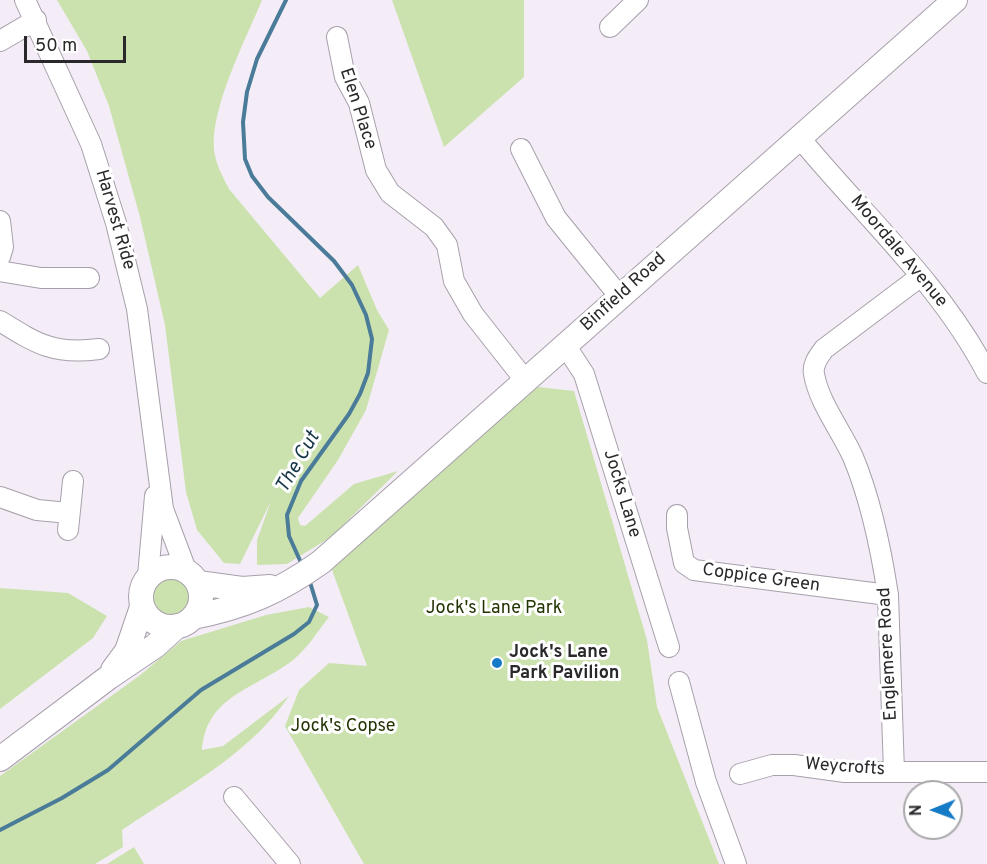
<!DOCTYPE html>
<style>
body{margin:0}
#map{position:relative;width:987px;height:864px;overflow:hidden;background:#f4edf8;font-family:Overpass,sans-serif}
canvas{display:block}
.north{position:absolute;left:903px;top:780px;width:60px;height:60px;box-sizing:border-box;background:#fff;border:2px solid #aaa9ab;border-radius:50%;rotate:269deg;font-size:16px;font-weight:700;line-height:24px;text-align:center;color:#2b282c}
.north::after{content:'';display:block;margin:auto;width:21px;height:27px;background:#167bc6;clip-path:polygon(50% 0,100% 100%,50% 72%,0 100%)}
.scale{position:absolute;left:24px;top:36px;width:102px;height:27px;box-sizing:border-box;border:3px solid #2b282c;border-top:0;padding-left:8px;font-size:18px;line-height:21px;white-space:nowrap;color:#2b282c;-webkit-text-stroke:4px #fff;paint-order:stroke}
</style>
<div id="map">
<canvas width="987" height="864"></canvas>
<div class="north">N</div>
<div class="scale">50 m</div>
</div>
<script>
const context = document.querySelector('canvas').getContext('2d');
context.lineJoin = 'round';
function fill(path, color) {
  context.fillStyle = color;
  context.fill(path, 'evenodd');
}
function strokePath(path, color, width, dash) {
  context.strokeStyle = color;
  context.lineWidth = width;
  context.lineCap = dash ? 'butt' : 'round';
  context.setLineDash(dash || []);
  context.stroke(path);
}
function drawText(font, color, halo, rows, align = 'center') {
  context.font = font + ' Overpass,sans-serif';
  context.lineWidth = 6;
  context.setLineDash([]);
  context.textBaseline = 'middle';
  context.strokeStyle = halo;
  context.fillStyle = color;
  for (const [text, x, y, turn = 0] of rows) {
    context.save();
    context.translate(x, y);
    context.rotate((+turn || 0) * Math.PI / 180);
    context.textAlign = isNaN(turn) ? turn : align;
    if (halo) context.strokeText(text, 0, 0);
    context.fillText(text, 0, 0);
    context.restore();
  }
}
const green = new Path2D(`
 M 57,0 L 262,0 C 246,39 210,108 214,150 C 216,165 223,177 229,189 L 320,298 L 358,265 L 377,310 L 389,330 L 366,410 L 338,460 L 298,518 L 300,525 L 305,526 L 354,484 L 398,471 L 331,537 L 287,564 L 257,565 L 257,540 L 271,501 L 240,564 L 224,563 L 197,530 L 186,492 L 165,325 L 140,217 L 109,106 L 87,51 Z
 M 392,0 L 524,0 L 524,77 L 444,147 Z
 M 538,387 L 574,391 L 647,640 L 657,707 L 719,864 L 364,864 L 285,726 L 299,690 L 329,663 L 367,666 L 332,570 L 342,556 Z
 M150 598a22 22 0 1 1 44 0a22 22 0 1 1-44 0Z
 M 0,588 L 68,593 L 107,616 L 93,638 L 0,709 Z
 M 309,607 L 329,617 C 318,631 307,649 293,660 C 256,689 206,695 202,750 L 223,746 L 289,696 C 250,755 179,791 122,830 L 123,847 L 95,864 L 0,864 L 0,776 L 139,676 L 181,641 L 266,615 Z
 M 134,847 L 144,864 L 107,864 Z`);
const stream = new Path2D(`
 M 286,0 L 257,59 L 247,92 L 243,122 L 245,159 L 252,176 L 268,197 L 334,261 L 352,285 L 366,315 L 372,339 L 368,373 L 360,394 L 349,414 L 301,481 L 287,515 L 289,536 L 302,565
 M 0,830 L 62,798 L 108,770 L 201,690 L 294,634 L 309,622 L 317,605 L 309,579`);
const minor = new Path2D(`
 M 25,0 L 91,144 L 116,223 L 137,309 L 163,509 L 186,570
 M 610,27 L 638,0
 M 337,37 L 345,77 L 359,103 L 376,170 L 390,193 L 434,227 L 447,245 L 454,281 L 473,314 L 525,380
 M 0,41 L 36,20
 M 799,137 C 863,215 940,283 987,373
 M 521,149 L 556,218 L 620,297
 M 0,221 L 3,247 L 0,257
 M 0,271 L 41,278 L 89,278
 M 0,321 C 37,344 54,355 99,349
 M 565,345 L 584,374 L 669,647
 M 0,497 L 37,510 L 69,513
 M 677,515 L 677,528 L 684,563 L 694,570 L 888,595
 M 68,530 L 73,481
 M 148,576 L 155,496
 M 679,682 L 706,782 L 736,864
 M 894,772 L 888,595 C 881,549 871,500 853,457 C 841,430 819,403 814,374 C 812,364 819,356 824,349 L 921,276
 M 740,774 L 772,765 L 794,765 L 845,772 L 987,772
 M 234,797 L 290,864`);
const major = new Path2D(`
 M141 597a30 30 0 1 1 60 0a30 30 0 1 1-60 0Z
 M 198,583 L 242,589 L 270,587
 M 193,617 C 244,607 279,592 321,562 L 955,0
 M 113,670 L 127,651 L 142,607
 M 0,759 L 109,677 L 155,646 L 177,626`);
const markers = [
 [497,663,6,"#167bc6"]
];
const streetNames = [
 ["Elen Place",357,109,72],
 ["Harvest Ride",114,220,74],
 ["Moordale Avenue",898,252,50],
 ["Binfield Road",624,293,-42],
 ["Jocks Lane",621,494,73],
 ["Coppice Green",761,579,8],
 ["Englemere Road",889,654,-93],
 ["Weycrofts",845,768,4]
];
const parkNames = [
 ["Jock's Lane Park",494,609],
 ["Jock's Copse",343,727]
];
const poiNames = [
 ["Jock's Lane",509,653],
 ["Park Pavilion",509,674]
];
const waterNames = [
 ["The Cut",299,463,-60]
];
fill(green, '#cbe2ae');
strokePath(stream, '#4a7b98', 4);
strokePath(minor, '#a7a0ab', 22);
strokePath(major, '#a7a0ab', 26);
strokePath(minor, '#fff', 20);
strokePath(major, '#fff', 24);
for (const [x, y, r, color] of markers) {
  const dot = new Path2D();
  dot.arc(x, y, r, 0, 2 * Math.PI);
  context.fillStyle = color;
  context.fill(dot);
  strokePath(dot, '#fff', 2);
}
drawText('18px', '#2b282c', '#fff', streetNames);
drawText('18px', '#233403', '#fff', parkNames);
drawText('bold 18px', '#2b282c', '#fff', poiNames, 'left');
drawText('italic 20px', '#153546', '#fff', waterNames);
</script>
